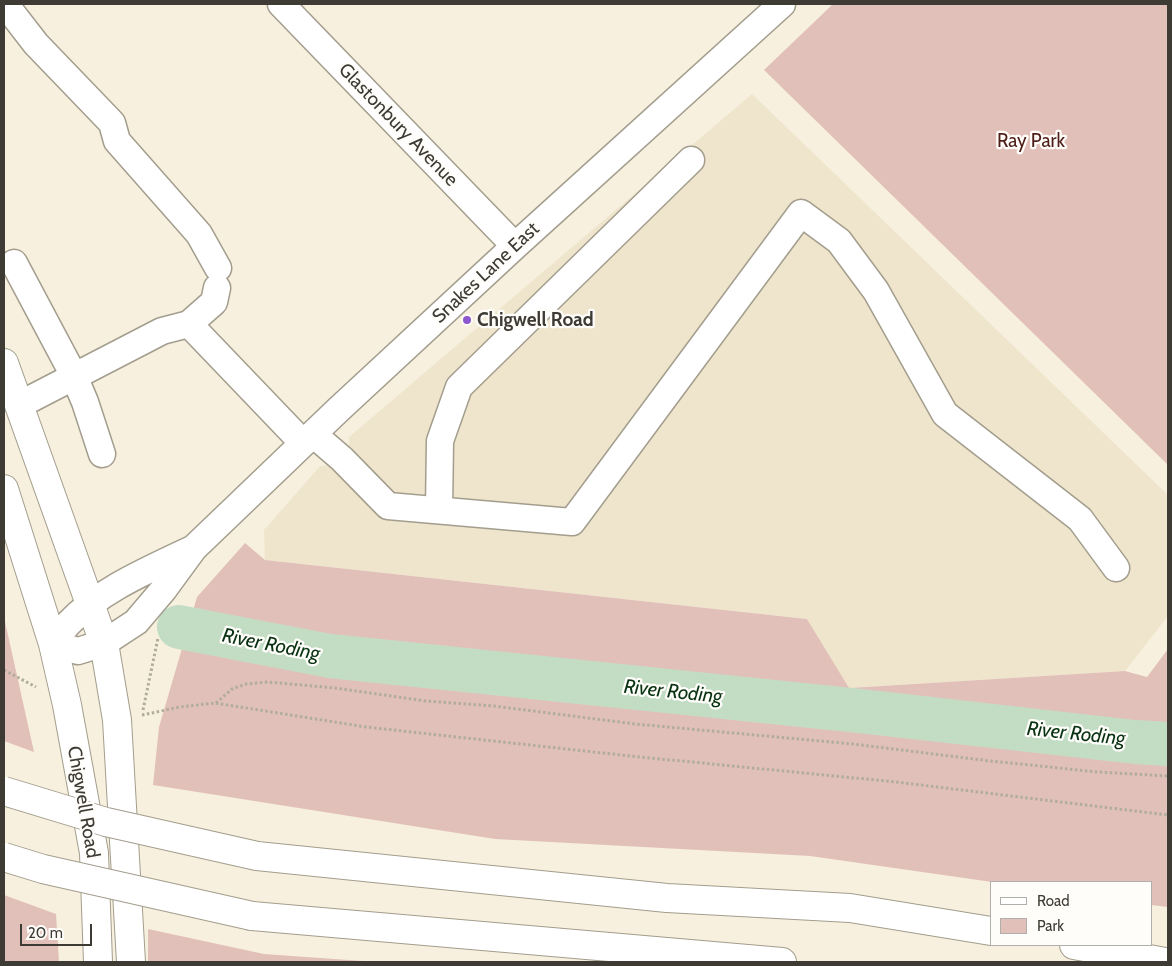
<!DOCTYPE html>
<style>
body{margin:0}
#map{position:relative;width:1172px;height:966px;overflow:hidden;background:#f7f0de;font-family:Cabin,sans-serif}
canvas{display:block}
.frame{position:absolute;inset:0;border:5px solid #3d3b34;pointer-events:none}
.legend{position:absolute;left:990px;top:881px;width:162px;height:65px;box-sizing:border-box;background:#fffdfa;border:1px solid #b1afab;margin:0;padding:6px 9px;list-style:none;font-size:15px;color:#3d3b34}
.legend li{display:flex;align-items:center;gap:10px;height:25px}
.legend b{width:25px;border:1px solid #b1afab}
.scale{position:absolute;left:20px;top:924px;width:72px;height:22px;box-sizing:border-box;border:2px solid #3d3b34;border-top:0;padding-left:6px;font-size:15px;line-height:18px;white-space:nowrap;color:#3d3b34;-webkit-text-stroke:4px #fffdfa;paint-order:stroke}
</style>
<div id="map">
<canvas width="1172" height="966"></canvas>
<div class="frame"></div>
<ul class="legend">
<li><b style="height:6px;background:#fff"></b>Road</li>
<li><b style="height:14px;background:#e2c0ba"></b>Park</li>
</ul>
<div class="scale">20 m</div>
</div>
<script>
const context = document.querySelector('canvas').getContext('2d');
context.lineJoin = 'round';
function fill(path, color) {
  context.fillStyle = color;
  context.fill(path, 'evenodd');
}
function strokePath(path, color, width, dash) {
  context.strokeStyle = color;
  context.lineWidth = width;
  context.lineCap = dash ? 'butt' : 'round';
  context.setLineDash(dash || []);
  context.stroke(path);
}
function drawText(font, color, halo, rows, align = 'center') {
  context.font = font + ' Cabin,sans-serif';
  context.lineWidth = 4.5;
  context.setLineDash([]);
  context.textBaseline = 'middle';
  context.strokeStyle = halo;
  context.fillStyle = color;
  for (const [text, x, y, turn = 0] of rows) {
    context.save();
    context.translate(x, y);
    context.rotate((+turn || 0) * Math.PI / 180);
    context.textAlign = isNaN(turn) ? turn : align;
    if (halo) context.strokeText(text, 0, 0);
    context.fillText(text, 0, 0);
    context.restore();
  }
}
const built = new Path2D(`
 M 752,94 L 1168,495 L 1168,616 L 1125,671 L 848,688 L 807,619 L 265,560 L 264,530 L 320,466 L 336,464 L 349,452 L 349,437 Z`);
const green = new Path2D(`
 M 833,4 L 1168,4 L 1168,465 L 764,70 Z
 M 245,543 L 265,560 L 807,619 L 849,688 L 1125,671 L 1147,677 L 1168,649 L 1168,907 L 1151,905 L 1151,882 L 992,882 L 810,856 L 495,839 L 153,785 L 159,727 L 197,597 Z
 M 4,617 L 34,752 L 4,741 Z
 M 4,895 L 56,914 L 59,962 L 4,962 Z
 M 148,929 L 264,954 L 377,962 L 148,962 Z`);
const river = new Path2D(`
 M 179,627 L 330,656 L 860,711 L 1135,742 L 1168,744`);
const path = new Path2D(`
 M 4,670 L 36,687
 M 216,703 L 232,689 L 246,684 L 268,682 L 335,688 L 426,701 L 494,706 L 635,724 L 853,744 L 990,761 L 1098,772 L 1168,776
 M 143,710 L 158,638
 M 142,715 L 180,707 L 215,703 L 366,727 L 630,756 L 896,782 L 1168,815`);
const minor = new Path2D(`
 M 5,4 L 36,44 L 112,123 L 117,141 L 199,234 L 218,268
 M 281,4 L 515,246
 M 14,263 L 74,376 L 85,402 L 102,454
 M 189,324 L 303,443
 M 19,405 L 162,331 L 189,324 L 214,302 L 217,288
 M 313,434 L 342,459 L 388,506 L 572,522 L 801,213 L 839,241 L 876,291 L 945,414 L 1080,519 L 1116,568
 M 439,510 L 440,441 L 459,387 L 691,160
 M 194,548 C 151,569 103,588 69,623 C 63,629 58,637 53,644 L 78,651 L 104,643 L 136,622 L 164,589 L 194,548 L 338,410 L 515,246 L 782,4`);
const major = new Path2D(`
 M 4,363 L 104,643 L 117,720 L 131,962
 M 4,489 L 53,644 L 67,705 L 94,853 L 98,962`);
const highway = new Path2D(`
 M 257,856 L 667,898 L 850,908 L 991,931
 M 252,916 L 782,962
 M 1074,945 L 1165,962`);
const highwayBridge = new Path2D(`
 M 4,791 L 106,822 L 257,856
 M 4,857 L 43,869 L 252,916`);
const markers = [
 [467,320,5,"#8c56ce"]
];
const streetNames = [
 ["Glastonbury Avenue",398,125,46],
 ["Snakes Lane East",486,273,-43],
 ["Chigwell Road",83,802,80]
];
const parkNames = [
 ["Ray Park",1031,141]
];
const poiNames = [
 ["Chigwell Road",477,320]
];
const waterNames = [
 ["River Roding",271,645,11],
 ["River Roding",673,692,6],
 ["River Roding",1076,734,6]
];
fill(built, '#eee5cc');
fill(green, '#e2c0ba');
strokePath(river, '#c3ddc5', 44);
strokePath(minor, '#a39d8d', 29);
strokePath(major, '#a39d8d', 30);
strokePath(highway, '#a39d8d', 30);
strokePath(path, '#b1ac9e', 3, [2.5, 2.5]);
strokePath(minor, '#fff', 26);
strokePath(major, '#fff', 28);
strokePath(highway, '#fff', 28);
strokePath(highwayBridge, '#a39d8d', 30, []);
strokePath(highwayBridge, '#fff', 28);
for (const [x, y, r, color] of markers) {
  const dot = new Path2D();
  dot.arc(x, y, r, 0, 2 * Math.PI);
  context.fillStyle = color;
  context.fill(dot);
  strokePath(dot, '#fffdfa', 2);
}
drawText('19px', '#3d3b34', '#fffdfa', streetNames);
drawText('19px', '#4e1f19', '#fffdfa', parkNames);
drawText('bold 19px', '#3d3b34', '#fffdfa', poiNames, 'left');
drawText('italic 20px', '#093212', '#fffdfa', waterNames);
</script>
